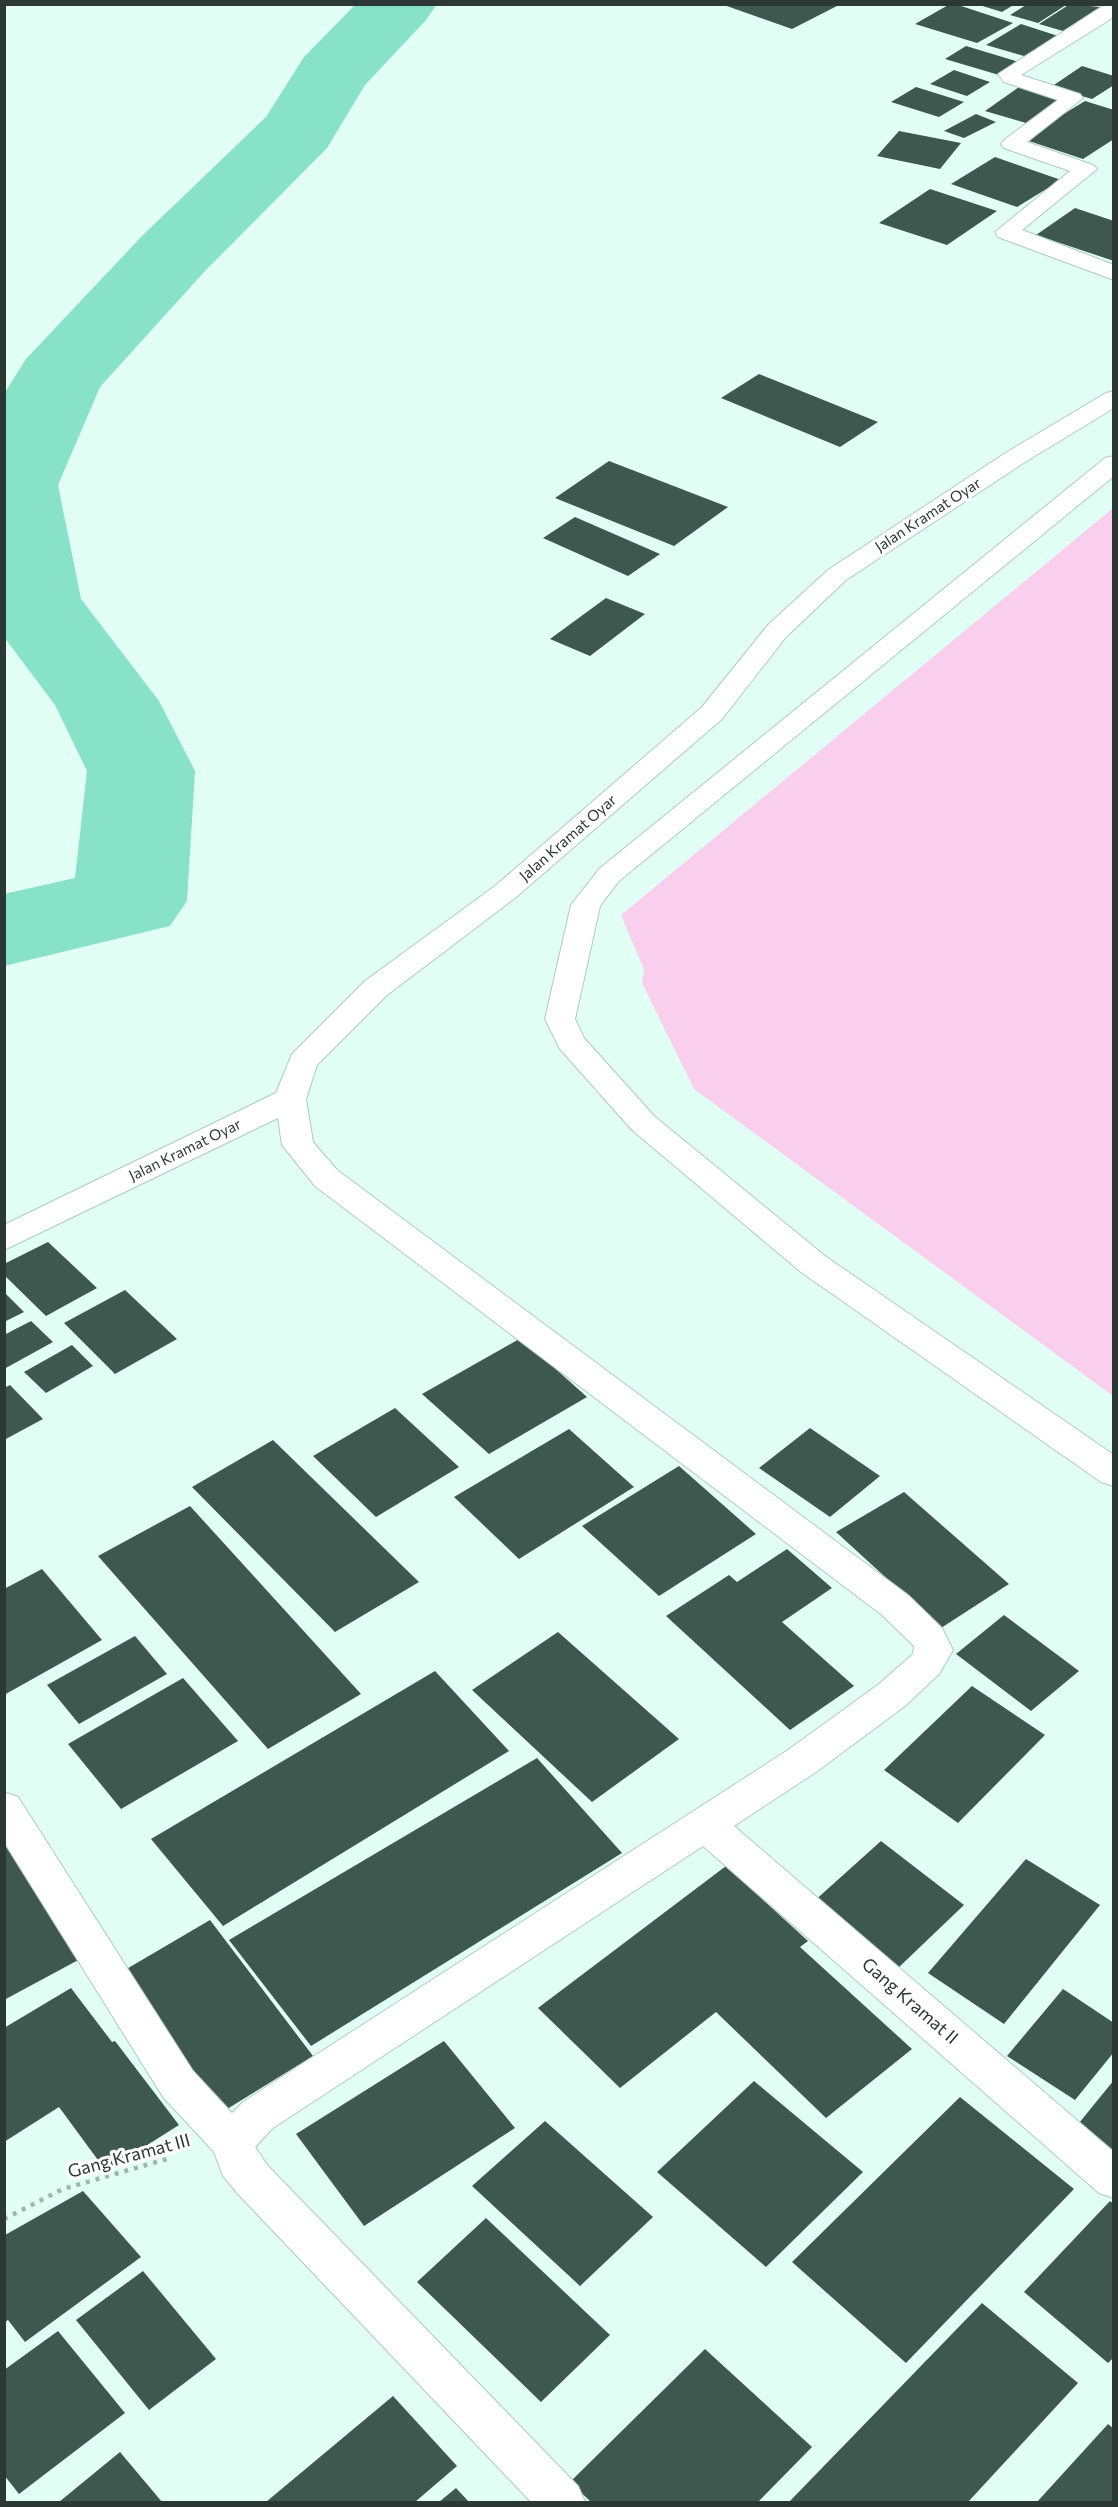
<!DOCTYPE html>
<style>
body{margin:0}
#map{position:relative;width:1118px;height:2507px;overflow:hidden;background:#e1fff4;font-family:Commissioner,sans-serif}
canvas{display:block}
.frame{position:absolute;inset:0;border:6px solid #2c3834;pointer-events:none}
</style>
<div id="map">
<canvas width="1118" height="2507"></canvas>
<div class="frame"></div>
</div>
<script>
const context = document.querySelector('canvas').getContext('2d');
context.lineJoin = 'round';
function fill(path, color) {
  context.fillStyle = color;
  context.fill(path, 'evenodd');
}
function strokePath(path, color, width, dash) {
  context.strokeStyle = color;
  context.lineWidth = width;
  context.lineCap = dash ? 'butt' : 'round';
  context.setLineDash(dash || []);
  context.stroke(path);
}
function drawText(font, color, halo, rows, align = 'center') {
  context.font = font + ' Commissioner,sans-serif';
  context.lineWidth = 6;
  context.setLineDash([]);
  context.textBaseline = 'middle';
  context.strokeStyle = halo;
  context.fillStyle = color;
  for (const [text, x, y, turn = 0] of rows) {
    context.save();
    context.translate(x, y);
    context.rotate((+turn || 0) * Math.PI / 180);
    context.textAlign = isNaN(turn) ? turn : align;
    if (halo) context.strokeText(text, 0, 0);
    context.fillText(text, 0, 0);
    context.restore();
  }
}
const green = new Path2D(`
 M 1113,508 L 1113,1396 L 694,1089 L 642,983 L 644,970 L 621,915 Z`);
const river = new Path2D(`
 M 356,4 L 437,4 L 426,20 L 365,85 L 327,148 L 204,272 L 100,387 L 58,485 L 81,599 L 159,701 L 195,771 L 187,901 L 170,926 L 4,966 L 4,894 L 75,878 L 87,771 L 55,705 L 4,637 L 4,394 L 26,359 L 142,236 L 266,117 L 304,57 Z`);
const building = new Path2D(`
 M 721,4 L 833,4 L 837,6 L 792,29 Z
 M 950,4 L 955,4 L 1013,23 L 977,43 L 915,24 Z
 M 976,4 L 1015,4 L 1002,12 Z
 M 1070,4 L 1100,7 L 1063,31 L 1039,24 Z
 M 1026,5 L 1066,5 L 1038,23 L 1010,15 Z
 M 1021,24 L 1058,36 L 1024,56 L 986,45 Z
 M 966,46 L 1019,62 L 999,75 L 945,59 Z
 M 1082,66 L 1114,76 L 1114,85 L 1092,99 L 1051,87 Z
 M 954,70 L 990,82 L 967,96 L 930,84 Z
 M 916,87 L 964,102 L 939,117 L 891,102 Z
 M 1019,87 L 1060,99 L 1026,123 L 985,111 Z
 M 1085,101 L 1114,110 L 1114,139 L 1083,159 L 1023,139 Z
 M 976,114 L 996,122 L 964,138 L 944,131 Z
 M 899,131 L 961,143 L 940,169 L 877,156 Z
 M 995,157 L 1061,180 L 1017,207 L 951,184 Z
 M 930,189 L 997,211 L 947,245 L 879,223 Z
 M 1075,208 L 1114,221 L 1114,261 L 1036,235 Z
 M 759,374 L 878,422 L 840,447 L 721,398 Z
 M 609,461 L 728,507 L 674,546 L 555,498 Z
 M 575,517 L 660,554 L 628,576 L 543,538 Z
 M 606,598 L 645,614 L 590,656 L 550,639 Z
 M 48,1242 L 97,1288 L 46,1316 L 4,1275 L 4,1264 Z
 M 125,1290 L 177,1339 L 115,1374 L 64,1323 Z
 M 4,1292 L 24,1312 L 4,1322 Z
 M 31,1321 L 53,1342 L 4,1369 L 4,1335 Z
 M 521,1338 L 587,1397 L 489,1454 L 422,1394 Z
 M 72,1345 L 93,1366 L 46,1393 L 24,1372 Z
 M 10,1385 L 43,1419 L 4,1440 L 4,1388 Z
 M 395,1408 L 459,1467 L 376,1517 L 313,1456 Z
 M 810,1428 L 880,1476 L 830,1517 L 759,1468 Z
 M 569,1429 L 634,1487 L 519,1559 L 454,1497 Z
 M 273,1440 L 419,1582 L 335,1632 L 192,1487 Z
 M 679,1466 L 756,1534 L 659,1596 L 582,1526 Z
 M 904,1492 L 1009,1584 L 941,1628 L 836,1532 Z
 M 190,1506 L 361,1694 L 268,1749 L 98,1556 Z
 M 787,1549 L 832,1588 L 782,1622 L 854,1686 L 790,1730 L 666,1616 L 729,1575 L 737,1582 Z
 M 42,1569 L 102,1640 L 4,1695 L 4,1589 Z
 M 1004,1615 L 1079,1671 L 1031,1711 L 956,1654 Z
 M 558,1632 L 679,1739 L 592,1802 L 472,1690 Z
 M 135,1636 L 167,1674 L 79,1724 L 47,1685 Z
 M 435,1671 L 509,1751 L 223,1926 L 151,1839 Z
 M 183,1678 L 238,1741 L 121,1809 L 68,1744 Z
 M 972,1686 L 1045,1735 L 958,1823 L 884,1770 Z
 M 537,1758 L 622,1853 L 311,2046 L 229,1940 Z
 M 881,1841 L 964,1905 L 897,1969 L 812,1903 Z
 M 4,1842 L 82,1958 L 4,2000 Z
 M 1026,1859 L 1100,1905 L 1004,2024 L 928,1973 Z
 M 726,1866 L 808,1941 L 800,1947 L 912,2049 L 826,2118 L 716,2012 L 620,2088 L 538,2008 Z
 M 210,1920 L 313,2056 L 219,2114 L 118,1974 Z
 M 71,1988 L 112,2042 L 115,2041 L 179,2125 L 106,2171 L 59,2107 L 4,2142 L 4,2028 Z
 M 1063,1989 L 1114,2023 L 1114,2052 L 1075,2100 L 1007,2056 Z
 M 444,2041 L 515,2128 L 364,2226 L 296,2134 Z
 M 1114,2080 L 1114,2154 L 1075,2128 Z
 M 754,2081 L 863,2172 L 766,2267 L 657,2172 Z
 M 960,2097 L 1074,2189 L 906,2363 L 792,2262 Z
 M 545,2121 L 653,2217 L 580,2286 L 472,2186 Z
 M 83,2191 L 141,2257 L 25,2342 L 8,2320 L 5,2322 L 5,2235 Z
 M 1110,2201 L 1114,2204 L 1114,2357 L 1108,2363 L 1024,2292 Z
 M 486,2218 L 610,2335 L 541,2402 L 417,2282 Z
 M 143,2271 L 216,2359 L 149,2410 L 76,2320 Z
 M 982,2303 L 1078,2383 L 968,2502 L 789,2502 Z
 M 58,2331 L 125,2413 L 19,2494 L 4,2475 L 4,2370 Z
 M 705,2349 L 812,2447 L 758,2502 L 591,2502 L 570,2482 Z
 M 393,2396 L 457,2466 L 415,2502 L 266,2502 Z
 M 1108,2424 L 1114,2429 L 1114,2502 L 1037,2502 Z
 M 120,2452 L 162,2502 L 59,2502 Z
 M 456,2488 L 469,2502 L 439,2502 Z`);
const path = new Path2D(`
 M 4,2219 L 63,2189 L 167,2159`);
const lane = new Path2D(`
 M 1114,456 L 1114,476 L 619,881 L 600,906 L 583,983 L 575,1019 L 584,1038 L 654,1116 L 825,1256 L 1114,1455 L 1114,1486 L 1101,1482 L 801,1272 L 632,1130 L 560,1049 L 545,1019 L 571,905 L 599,869 L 1105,458 Z`);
const street = new Path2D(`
 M 1106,4 L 1114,4 L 1114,17 L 1021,75 L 1080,94 L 1083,98 L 1027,142 L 1093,165 L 1097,169 L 1022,230 L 1114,265 L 1114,280 L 998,237 L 995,232 L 1070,171 L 1004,148 L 1001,144 L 1004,140 L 1058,100 L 1004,82 L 998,74 Z
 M 1114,391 L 1114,408 L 1025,462 L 846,580 L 786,637 L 722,719 L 515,898 L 387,995 L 317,1065 L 306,1099 L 313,1142 L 337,1170 L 908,1595 L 942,1628 L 953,1650 L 939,1674 L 905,1706 L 816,1772 L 734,1826 L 1114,2152 L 1114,2198 L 1099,2193 L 703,1846 L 273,2128 L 255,2147 L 268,2166 L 578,2486 L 585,2502 L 531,2502 L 238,2194 L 223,2176 L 214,2152 L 163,2097 L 4,1842 L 4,1792 L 18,1797 L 193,2071 L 232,2113 L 243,2102 L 788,1750 L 879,1684 L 913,1654 L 914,1646 L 882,1615 L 315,1186 L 282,1145 L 278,1118 L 4,1250 L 4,1225 L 276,1093 L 292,1054 L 365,981 L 495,886 L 702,707 L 768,625 L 828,570 L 1007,452 L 1106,393 Z`);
const streetNames = [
 ["Jalan Kramat Oyar",928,515,-33],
 ["Jalan Kramat Oyar",568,838,-41],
 ["Jalan Kramat Oyar",185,1150,-26]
];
const nearStreetnames = [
 ["Gang Kramat II",910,2001,41],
 ["Gang Kramat III",129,2156,-15]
];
fill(green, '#facfee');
fill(river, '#87e2c7');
fill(building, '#3e574f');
strokePath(lane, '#aecbc1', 2);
strokePath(street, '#aecbc1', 2);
strokePath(path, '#9eb6ad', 4.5, [4, 6]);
fill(lane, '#fff');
fill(street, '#fff');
drawText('15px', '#2c3834', '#fff', streetNames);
drawText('18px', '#2c3834', '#fff', nearStreetnames);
</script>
